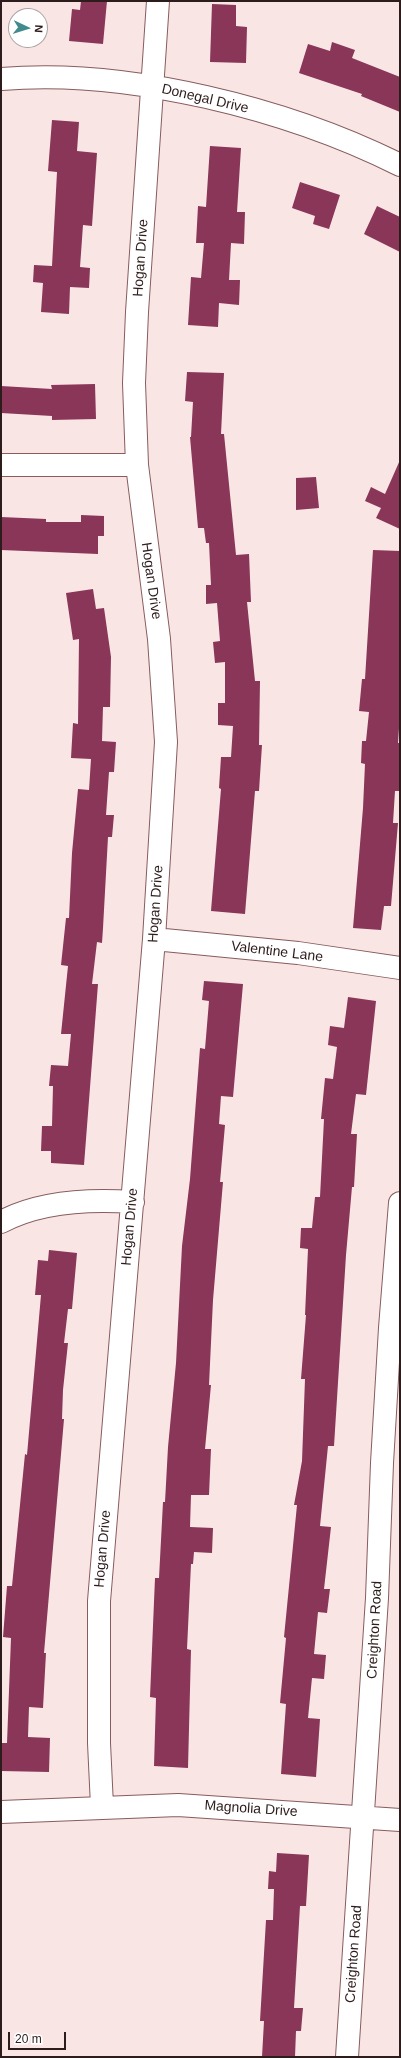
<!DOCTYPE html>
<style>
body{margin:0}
#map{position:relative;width:401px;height:2058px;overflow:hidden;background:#fae5e5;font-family:Arial,sans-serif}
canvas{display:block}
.frame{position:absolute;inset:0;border:2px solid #2d1c1c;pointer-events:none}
.north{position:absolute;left:8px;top:8px;width:40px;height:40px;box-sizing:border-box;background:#fff;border:1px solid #aba4a4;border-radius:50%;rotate:94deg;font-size:11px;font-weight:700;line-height:16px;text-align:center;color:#2d1c1c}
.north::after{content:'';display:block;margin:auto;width:14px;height:18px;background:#428a8b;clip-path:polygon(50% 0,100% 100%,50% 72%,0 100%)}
.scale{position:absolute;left:8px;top:2032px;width:58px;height:18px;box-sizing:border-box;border:2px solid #2d1c1c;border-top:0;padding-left:5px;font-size:12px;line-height:14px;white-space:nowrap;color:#2d1c1c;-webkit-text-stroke:3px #fff;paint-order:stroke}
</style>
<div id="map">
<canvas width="401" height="2058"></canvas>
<div class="frame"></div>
<div class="north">N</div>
<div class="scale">20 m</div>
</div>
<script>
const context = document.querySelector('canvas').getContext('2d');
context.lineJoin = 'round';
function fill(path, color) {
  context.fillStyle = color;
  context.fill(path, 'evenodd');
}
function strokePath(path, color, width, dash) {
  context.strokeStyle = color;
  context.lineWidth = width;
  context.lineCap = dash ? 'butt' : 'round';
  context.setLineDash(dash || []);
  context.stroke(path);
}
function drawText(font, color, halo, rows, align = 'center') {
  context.font = font + ' Arial,sans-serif';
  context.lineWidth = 4;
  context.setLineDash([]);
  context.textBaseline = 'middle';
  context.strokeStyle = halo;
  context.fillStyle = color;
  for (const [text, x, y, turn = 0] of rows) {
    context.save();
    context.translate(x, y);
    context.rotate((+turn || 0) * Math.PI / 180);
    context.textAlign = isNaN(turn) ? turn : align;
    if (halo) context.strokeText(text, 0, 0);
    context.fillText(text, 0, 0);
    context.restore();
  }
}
const building = new Path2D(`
 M 81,1 L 107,1 L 103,44 L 69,41 L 72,9 L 80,10 Z
 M 212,4 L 236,5 L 236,26 L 247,27 L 246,63 L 210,62 Z
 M 332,42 L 355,50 L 352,58 L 400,77 L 400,112 L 361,96 L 362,94 L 299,73 L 308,44 L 330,51 Z
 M 52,120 L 79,122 L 77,151 L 97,153 L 92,226 L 83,225 L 80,267 L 90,268 L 89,288 L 70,287 L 69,314 L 41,312 L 43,283 L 33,282 L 34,265 L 52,266 L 57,172 L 48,171 Z
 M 210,146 L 241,148 L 237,212 L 245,212 L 244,244 L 231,243 L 229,280 L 240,280 L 239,305 L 219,303 L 218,327 L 188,325 L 191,277 L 201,278 L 204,243 L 196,243 L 198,206 L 206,207 Z
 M 300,182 L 340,195 L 329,229 L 313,224 L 315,216 L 292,208 Z
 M 377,206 L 400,217 L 400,252 L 364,234 Z
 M 187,372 L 224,373 L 221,434 L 224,434 L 236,555 L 249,554 L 251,602 L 247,602 L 255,681 L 260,681 L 259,745 L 262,745 L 259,791 L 255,791 L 245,914 L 211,911 L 221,789 L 219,788 L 221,757 L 231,757 L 233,726 L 218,725 L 218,703 L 225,703 L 225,662 L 215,663 L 213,642 L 220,641 L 217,603 L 206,604 L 206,585 L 211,585 L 209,543 L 206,543 L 204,528 L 198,528 L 190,437 L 191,437 L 193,402 L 185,401 Z
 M 95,384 L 96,419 L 52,420 L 52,416 L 1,413 L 1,386 L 52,389 L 51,385 Z
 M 400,460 L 400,529 L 376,518 L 381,508 L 365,501 L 371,487 L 385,494 Z
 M 316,477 L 319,508 L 296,510 L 296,478 Z
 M 81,515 L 104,516 L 104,536 L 98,536 L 98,554 L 1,550 L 1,517 L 46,519 L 46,522 L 81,522 Z
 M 373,550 L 400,551 L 400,714 L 398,743 L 400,743 L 400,791 L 395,791 L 393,823 L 398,823 L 391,906 L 384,906 L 381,930 L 353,928 L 363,808 L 365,764 L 361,763 L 362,741 L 366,741 L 369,712 L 359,711 L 362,679 L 365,679 Z
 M 93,589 L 96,609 L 104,608 L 111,657 L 110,707 L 103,707 L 102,741 L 116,742 L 114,772 L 109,772 L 106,815 L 114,815 L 112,837 L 108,837 L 103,928 L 102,943 L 97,942 L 92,984 L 98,984 L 84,1165 L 51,1163 L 51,1151 L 41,1151 L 42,1126 L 52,1126 L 53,1086 L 49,1086 L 51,1065 L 68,1066 L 71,1034 L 61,1034 L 68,966 L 61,965 L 66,918 L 69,918 L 72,853 L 78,789 L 89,790 L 91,759 L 71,758 L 73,723 L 78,724 L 79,639 L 73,640 L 66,593 Z
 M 204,981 L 243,984 L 233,1097 L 221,1096 L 219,1124 L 225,1125 L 220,1182 L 223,1182 L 213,1300 L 209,1385 L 211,1385 L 205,1449 L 211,1449 L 209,1495 L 191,1495 L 190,1527 L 213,1528 L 212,1553 L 194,1552 L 193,1564 L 191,1564 L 187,1649 L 191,1650 L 188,1768 L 154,1766 L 156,1698 L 150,1697 L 155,1578 L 159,1578 L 163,1502 L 165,1502 L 168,1447 L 176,1363 L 182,1246 L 190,1179 L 200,1048 L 205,1049 L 209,1001 L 202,1000 Z
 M 348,997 L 376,1001 L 366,1095 L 356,1094 L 351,1134 L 357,1134 L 354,1187 L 352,1187 L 346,1255 L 334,1446 L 328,1446 L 320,1526 L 331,1527 L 324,1589 L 330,1589 L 327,1613 L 318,1612 L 314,1654 L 326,1655 L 324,1679 L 312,1678 L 308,1718 L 320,1719 L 316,1777 L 281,1774 L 286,1704 L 280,1703 L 286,1638 L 284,1637 L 297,1505 L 294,1505 L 302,1461 L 305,1379 L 301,1379 L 306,1315 L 305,1315 L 308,1249 L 300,1248 L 301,1228 L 312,1228 L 315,1197 L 320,1197 L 324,1119 L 321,1119 L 325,1078 L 333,1079 L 337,1047 L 328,1045 L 330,1026 L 344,1028 Z
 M 49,1250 L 77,1253 L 72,1309 L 68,1309 L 64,1343 L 68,1343 L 63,1390 L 62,1419 L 64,1419 L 44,1653 L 46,1653 L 43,1708 L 29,1707 L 28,1737 L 50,1738 L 49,1772 L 1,1771 L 1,1743 L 7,1743 L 11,1638 L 3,1637 L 7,1586 L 12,1586 L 25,1454 L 27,1455 L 41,1295 L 35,1295 L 38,1260 L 48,1261 Z
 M 277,1853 L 309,1855 L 306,1906 L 300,1906 L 294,2008 L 303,2008 L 301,2031 L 296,2031 L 295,2057 L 262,2057 L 264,2021 L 260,2021 L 266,1920 L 273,1920 L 274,1889 L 268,1889 L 269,1871 L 276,1872 Z`);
const minor = new Path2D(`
 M 1,79 C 127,68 288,109 400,165
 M 1,465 L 137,465
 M 154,939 L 298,953 L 400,968
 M 1,1222 C 40,1201 89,1199 133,1202
 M 102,1806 L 99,1743 L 99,1601 L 154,939 L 166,742 L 159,639 L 137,465 L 134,383 L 137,312 L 158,1
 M 1,1812 L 178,1805 L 400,1820
 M 347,2057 L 377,1598 L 382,1463 L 390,1328 L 400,1203`);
const streetNames = [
 ["Donegal Drive",205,99,13],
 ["Hogan Drive",141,258,-86],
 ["Hogan Drive",151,581,82],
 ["Hogan Drive",156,904,-86],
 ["Valentine Lane",277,952,7],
 ["Hogan Drive",130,1227,-85],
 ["Hogan Drive",103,1549,-85],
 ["Creighton Road",375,1630,-87],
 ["Magnolia Drive",251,1809,4],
 ["Creighton Road",354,1954,-86]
];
fill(building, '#893658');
strokePath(minor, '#865c5d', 24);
strokePath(minor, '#fff', 22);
drawText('14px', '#2d1c1c', '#fff', streetNames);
</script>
